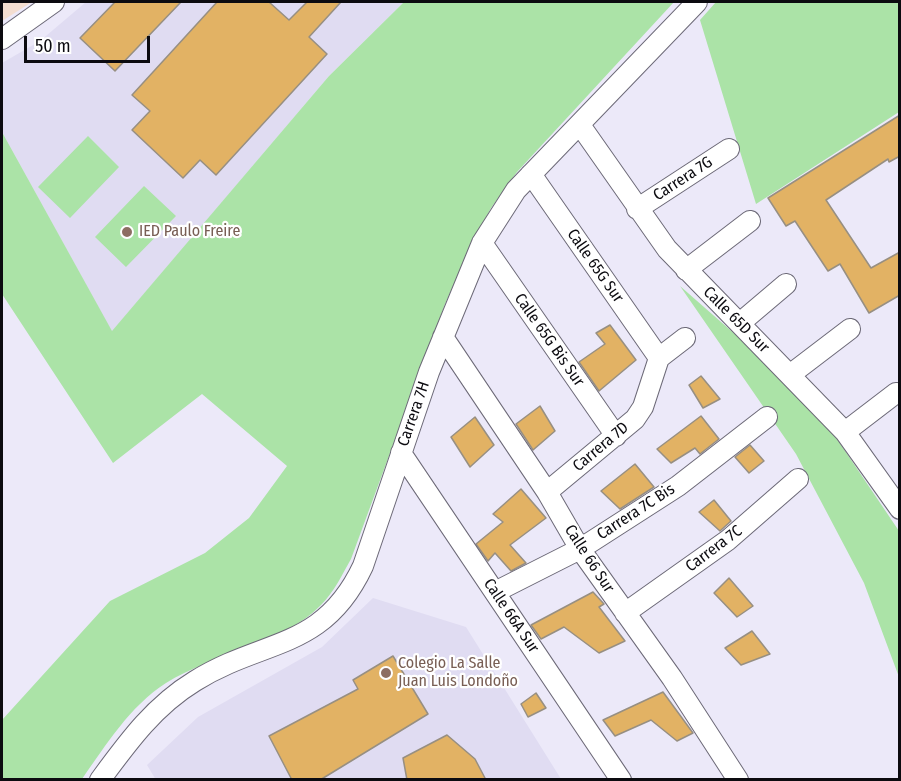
<!DOCTYPE html>
<meta charset="utf-8">
<style>
body{margin:0}
#map{position:relative;width:901px;height:781px;overflow:hidden;background:#ece9f9;font-family:"Fira Sans Condensed",sans-serif}
canvas{display:block}
.frame{position:absolute;inset:0;border:3px solid #0c0b10;pointer-events:none}
.scale{position:absolute;left:24px;top:36px;width:126px;height:27px;box-sizing:border-box;border:3px solid #0c0b10;border-top:0;padding-left:8px;font-size:18px;line-height:21px;white-space:nowrap;color:#0c0b10;-webkit-text-stroke:4px #fff;paint-order:stroke}
</style>
<div id="map">
<canvas width="901" height="781"></canvas>
<div class="frame"></div>
<div class="scale">50 m</div>
</div>
<script>
const context = document.querySelector('canvas').getContext('2d');
context.lineJoin = 'round';
function fill(path, color) {
  context.fillStyle = color;
  context.fill(path, 'evenodd');
}
function strokePath(path, color, width, dash) {
  context.strokeStyle = color;
  context.lineWidth = width;
  context.lineCap = dash ? 'butt' : 'round';
  context.setLineDash(dash || []);
  context.stroke(path);
}
function drawText(font, color, halo, rows, align = 'center') {
  context.font = font + ' "Fira Sans Condensed",sans-serif';
  context.lineWidth = 4.5;
  context.setLineDash([]);
  context.textBaseline = 'middle';
  context.strokeStyle = halo;
  context.fillStyle = color;
  for (const [text, x, y, turn = 0] of rows) {
    context.save();
    context.translate(x, y);
    context.rotate((+turn || 0) * Math.PI / 180);
    context.textAlign = isNaN(turn) ? turn : align;
    if (halo) context.strokeText(text, 0, 0);
    context.fillText(text, 0, 0);
    context.restore();
  }
}
const commercial = new Path2D(`
 M 2,2 L 32,2 L 2,21 Z`);
const built = new Path2D(`
 M 86,2 L 404,2 L 329,76 L 112,332 L 2,132 L 2,63 L 40,41 Z
 M 373,598 L 466,627 L 561,779 L 156,780 L 147,765 L 198,717 L 322,647 Z`);
const green = new Path2D(`
 M 404,2 L 674,2 L 517,172 L 491,208 L 473,241 L 445,304 L 351,559 C 342,575 334,592 321,605 C 282,645 212,654 166,683 C 130,706 106,745 82,779 L 2,779 L 2,720 L 110,601 L 205,553 L 249,518 L 287,466 L 202,394 L 113,463 L 2,294 L 2,132 L 112,331 L 329,76 Z
 M 716,2 L 899,2 L 899,112 L 756,204 L 700,20 Z
 M 88,136 L 119,167 L 70,218 L 38,187 Z
 M 144,186 L 176,216 L 126,267 L 95,237 Z
 M 680,286 L 737,336 L 835,436 L 899,531 L 899,677 L 864,583 L 796,454 Z`);
const building = new Path2D(`
 M 115,2 L 181,2 L 115,71 L 80,38 Z
 M 217,2 L 269,2 L 289,20 L 307,2 L 341,2 L 309,37 L 327,54 L 216,175 L 200,160 L 183,178 L 132,130 L 150,111 L 132,95 Z
 M 900,115 L 900,156 L 889,162 L 888,159 L 826,200 L 871,268 L 900,252 L 900,295 L 869,313 L 840,264 L 828,271 L 795,221 L 786,226 L 768,198 Z
 M 610,325 L 636,360 L 599,391 L 579,362 L 605,344 L 596,333 Z
 M 701,376 L 720,399 L 703,408 L 689,385 Z
 M 540,406 L 555,431 L 533,450 L 516,424 Z
 M 701,416 L 719,439 L 700,454 L 695,448 L 671,463 L 657,449 Z
 M 475,417 L 494,445 L 470,467 L 451,437 Z
 M 750,445 L 764,461 L 749,473 L 735,457 Z
 M 635,464 L 654,487 L 620,509 L 601,491 Z
 M 521,489 L 546,518 L 510,545 L 526,563 L 511,571 L 495,553 L 488,561 L 476,544 L 503,522 L 493,514 Z
 M 714,500 L 731,521 L 720,531 L 699,512 Z
 M 729,578 L 753,606 L 737,617 L 714,593 Z
 M 593,592 L 604,604 L 599,607 L 625,641 L 599,653 L 564,627 L 541,639 L 531,625 Z
 M 752,631 L 770,654 L 741,665 L 725,648 Z
 M 393,656 L 428,714 L 320,780 L 292,780 L 269,736 L 358,689 L 353,680 Z
 M 663,692 L 693,733 L 677,741 L 651,720 L 615,736 L 603,720 Z
 M 536,693 L 546,708 L 528,717 L 521,704 Z
 M 447,735 L 475,759 L 486,780 L 407,780 L 403,758 Z`);
const minor = new Path2D(`
 M 2,39 L 54,2
 M 580,125 L 667,249 L 845,432 L 900,509
 M 531,174 L 659,358
 M 637,209 L 729,149
 M 482,243 L 616,436
 M 686,270 L 750,221
 M 740,323 L 786,284
 M 443,337 L 547,492 L 580,549 L 672,678 L 738,780
 M 791,374 L 850,329
 M 845,432 L 896,393
 M 401,453 L 621,780
 M 547,492 L 635,419 L 643,407 L 659,358 L 685,338
 M 495,592 L 580,549 L 678,486 L 767,417
 M 625,613 L 728,540 L 798,479
 M 100,780 C 128,742 154,706 195,681 C 264,638 323,651 363,566 L 429,372 L 482,243 L 516,190 L 697,2`);
const markers = [
 [127,232,6,"#8d6e63"],
 [386,673,6,"#8d6e63"]
];
const streetNames = [
 ["Carrera 7G",683,179,-33],
 ["Calle 65G Sur",595,266,55],
 ["Calle 65D Sur",736,320,45],
 ["Calle 65G Bis Sur",549,340,55],
 ["Carrera 7H",414,414,-71],
 ["Carrera 7D",601,447,-40],
 ["Carrera 7C Bis",636,512,-33],
 ["Carrera 7C",714,549,-37],
 ["Calle 66 Sur",589,559,57],
 ["Calle 66A Sur",511,616,56]
];
const educationNames = [
 ["IED Paulo Freire",139,232],
 ["Colegio La Salle",398,664],
 ["Juan Luis Londoño",398,682]
];
fill(commercial, '#f3ddd0');
fill(built, '#e0dcf2');
fill(green, '#abe3a7');
fill(building, '#e2b264');
strokePath(building, '#978f82', 1.5);
strokePath(minor, '#6c6977', 22);
strokePath(minor, '#fff', 20);
for (const [x, y, r, color] of markers) {
  const dot = new Path2D();
  dot.arc(x, y, r, 0, 2 * Math.PI);
  context.fillStyle = color;
  context.fill(dot);
  strokePath(dot, '#fff', 2);
}
drawText('16px', '#0c0b10', '#fff', streetNames);
drawText('16px', '#785e54', '#fff', educationNames, 'left');
</script>
